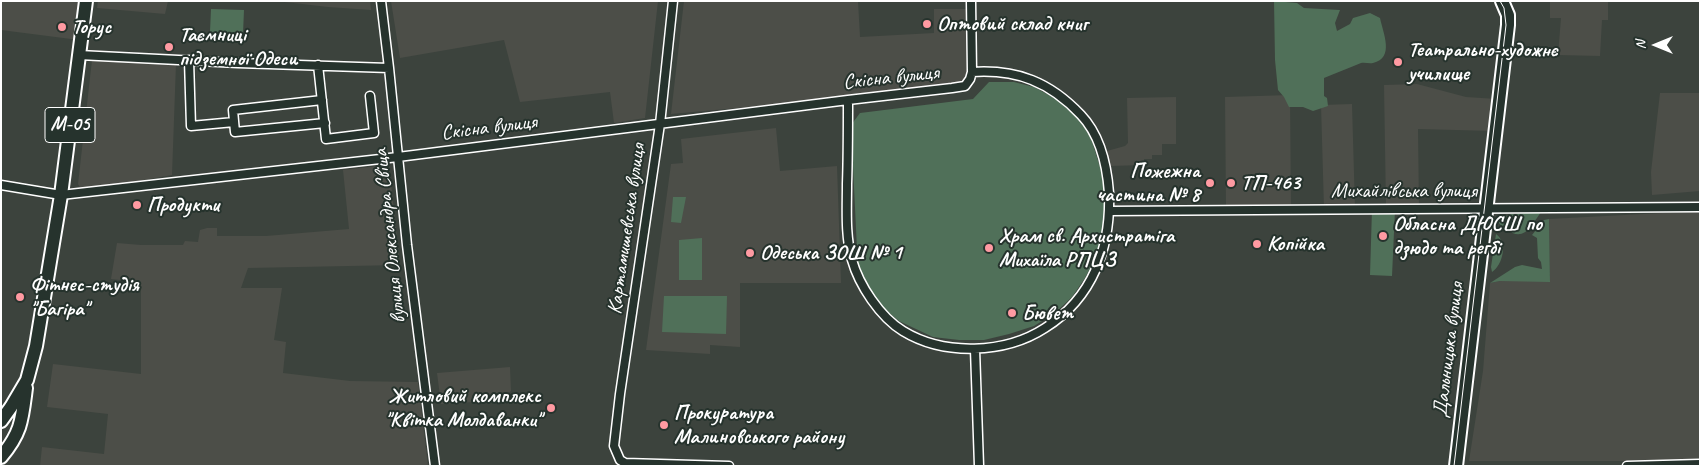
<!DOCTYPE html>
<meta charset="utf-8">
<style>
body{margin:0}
#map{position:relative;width:1701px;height:467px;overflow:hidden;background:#3c433d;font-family:Caveat,sans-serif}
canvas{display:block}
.frame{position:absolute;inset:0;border:2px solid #fff;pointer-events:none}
.north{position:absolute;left:1631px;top:20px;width:50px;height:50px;-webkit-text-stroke:4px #26332d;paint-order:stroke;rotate:270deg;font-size:14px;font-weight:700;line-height:20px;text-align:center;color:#fff}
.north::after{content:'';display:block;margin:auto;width:18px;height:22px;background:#fff;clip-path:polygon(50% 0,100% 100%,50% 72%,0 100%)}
</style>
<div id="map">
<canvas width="1701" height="467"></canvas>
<div class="frame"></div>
<div class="north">N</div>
</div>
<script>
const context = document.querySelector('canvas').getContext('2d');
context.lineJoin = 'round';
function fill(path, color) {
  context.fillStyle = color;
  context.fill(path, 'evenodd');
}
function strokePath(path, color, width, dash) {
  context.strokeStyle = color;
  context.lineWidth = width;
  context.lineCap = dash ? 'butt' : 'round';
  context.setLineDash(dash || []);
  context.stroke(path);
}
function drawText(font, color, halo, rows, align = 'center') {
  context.font = font + ' Caveat,sans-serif';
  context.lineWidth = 4;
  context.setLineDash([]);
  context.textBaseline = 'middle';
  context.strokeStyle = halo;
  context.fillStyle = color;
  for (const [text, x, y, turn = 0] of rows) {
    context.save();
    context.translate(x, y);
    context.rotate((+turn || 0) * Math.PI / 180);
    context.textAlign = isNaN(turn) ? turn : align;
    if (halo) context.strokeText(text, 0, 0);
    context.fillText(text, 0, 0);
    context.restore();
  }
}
const built = new Path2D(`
 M 1,1 L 84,1 L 79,40 L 1,30 Z
 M 98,1 L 168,1 L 165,14 L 97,8 Z
 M 276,1 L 370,1 L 371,10 L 328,7 Z
 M 391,1 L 658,1 L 645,118 L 614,123 L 610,92 L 520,102 L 504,40 L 400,58 Z
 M 684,1 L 858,1 L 860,37 L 934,33 L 934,9 L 970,9 L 971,72 L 965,85 L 938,90 L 671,114 Z
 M 1550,1 L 1608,1 L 1608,20 L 1602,20 L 1600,56 L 1558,55 L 1561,18 L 1550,18 Z
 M 92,60 L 176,64 L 172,175 L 82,191 L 78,184 Z
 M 1417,84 L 1466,97 L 1497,99 L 1494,131 L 1418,129 L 1419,208 L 1386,208 L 1384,85 Z
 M 1660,93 L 1700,93 L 1700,191 L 1652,195 L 1651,172 Z
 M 1290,95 L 1291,209 L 1226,208 L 1225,97 Z
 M 1176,97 L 1176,144 L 1162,144 L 1162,155 L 1152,155 L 1152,159 L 1144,159 L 1144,165 L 1110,166 L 1107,151 L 1125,146 L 1128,143 L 1127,98 Z
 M 1352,104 L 1355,208 L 1324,209 L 1321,105 Z
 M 776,128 L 780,171 L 837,166 L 841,283 L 740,283 L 740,347 L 710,345 L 710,354 L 646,350 L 671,164 L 683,163 L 681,139 Z
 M 389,165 L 400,265 L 248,268 L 241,288 L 282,288 L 274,340 L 286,342 L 283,373 L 350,381 L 418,382 L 428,466 L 40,466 L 42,447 L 104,454 L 108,414 L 47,407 L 53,364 L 141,374 L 141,288 L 129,281 L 111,279 L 117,243 L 141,245 L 183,245 L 185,241 L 198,242 L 200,230 L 207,228 L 217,228 L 217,236 L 266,236 L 349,229 L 343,170 Z
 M 1700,211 L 1700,461 L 1469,461 L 1483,371 L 1490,283 L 1500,281 L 1550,281 L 1549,219 Z
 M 510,367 L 511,391 L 506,395 L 506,400 L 441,404 L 437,373 Z`);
const green = new Path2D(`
 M 1274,1 L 1297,3 L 1304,8 L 1340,10 L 1335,23 L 1337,31 L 1350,24 L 1353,18 L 1370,13 L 1380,18 C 1383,33 1395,58 1373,63 C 1369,64 1365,62 1361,63 C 1349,68 1336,73 1324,78 L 1324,96 L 1327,98 L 1328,106 L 1313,111 L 1303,107 L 1289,107 L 1284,97 L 1278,90 L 1275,60 Z
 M 211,9 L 244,10 L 243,34 L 210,32 Z
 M 989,82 L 1014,82 L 1034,87 L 1056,99 L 1076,116 L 1090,135 L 1106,186 L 1105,215 L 1102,239 L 1095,259 L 1085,278 L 1072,297 L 1055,313 L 1034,326 L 1009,334 L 984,340 L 959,340 L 933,337 L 899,321 L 876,302 L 858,270 L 851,125 L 860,113 L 973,99 Z
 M 673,197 L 686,197 L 681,223 L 671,222 Z
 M 1372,209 L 1395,210 L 1392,276 L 1370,275 Z
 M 1541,212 C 1531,226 1524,243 1506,229 C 1502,226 1499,224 1497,220 L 1511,214 Z
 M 1549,219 L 1550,282 L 1500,281 L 1490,283 L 1515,267 L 1522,265 L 1542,269 L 1541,262 L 1538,258 L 1537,238 L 1532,235 L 1544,220 Z
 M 1496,234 C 1508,242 1503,265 1492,272 L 1491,267 Z
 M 702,238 L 702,280 L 679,280 L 679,240 Z
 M 664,296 L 727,296 L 726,334 L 662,332 Z`);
const minor = new Path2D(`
 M 381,1 L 389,68 L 407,245 L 435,466
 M 673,1 L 660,124 L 620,394 L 614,446 L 620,460 L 625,463 L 729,466
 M 79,55 L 238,63 L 389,68
 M 189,60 L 191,126 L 234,122
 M 318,65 L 326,139 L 374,133 L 370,96
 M 322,100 L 233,110 L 235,132 L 325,123
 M 848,100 C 848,128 848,156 847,184 C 847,209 845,235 852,260 C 859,285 880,317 903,331 C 944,356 1005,354 1045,328 C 1093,298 1111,247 1109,193 C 1107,165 1101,136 1081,115 C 1050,82 1017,69 972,72
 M 1,185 L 61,195 L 398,157 L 848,100 L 952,88 L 965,86 L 970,79 L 972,72 L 971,1
 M 1109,211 L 1700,207
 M 975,349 L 979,466
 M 1627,466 L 1700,464`);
const primary = new Path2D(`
 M 1,421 L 11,407 L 27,380 L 36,346 L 61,195 L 86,1
 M 1,457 C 22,432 22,419 26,388
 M 1456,466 L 1508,25 L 1508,15 L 1502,1`);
const tram = new Path2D(`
 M 1454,466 L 1506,25 L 1504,8 L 1500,1`);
const markers = [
 [927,24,5,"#ff9aa2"],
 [62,27,5,"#ff9aa2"],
 [169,47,5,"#ff9aa2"],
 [1398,62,5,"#ff9aa2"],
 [1210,183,5,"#ff9aa2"],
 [1231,183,5,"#ff9aa2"],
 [137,205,5,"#ff9aa2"],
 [1383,236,5,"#ff9aa2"],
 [1257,244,5,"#ff9aa2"],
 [989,248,5,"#ff9aa2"],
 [750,253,5,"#ff9aa2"],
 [20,297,5,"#ff9aa2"],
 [1012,313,5,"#ff9aa2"],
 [551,408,5,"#ff9aa2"],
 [664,425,5,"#ff9aa2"]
];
const shields = [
 [70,125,50]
];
const shieldNames = [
 ["М-05",70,125]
];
const poiNames = [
 ["Оптовий склад книг",937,24],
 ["Торус",72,27],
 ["Таємниці",179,35],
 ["підземної Одеси",179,59],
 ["Театрально-художнє",1408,50],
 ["училище",1408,74],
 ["Пожежна",1200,171,"right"],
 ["частина № 8",1200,195,"right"],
 ["ТП-463",1241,183],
 ["Продукти",147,205],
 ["Обласна ДЮСШ по",1393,224],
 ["дзюдо та регбі",1393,248],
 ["Храм св. Архистратіга",999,236],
 ["Михаїла РПЦЗ",999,260],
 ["Копійка",1267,244],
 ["Одеська ЗОШ № 1",760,253],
 ["Фітнес-студія",30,285],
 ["\"Багіра\"",30,309],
 ["Бювет",1022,313],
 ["Житловий комплекс",541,396,"right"],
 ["\"Квітка Молдаванки\"",541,420,"right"],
 ["Прокуратура",674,413],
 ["Малиновського району",674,437]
];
const streetNames = [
 ["Cкісна вулиця",891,78,-6],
 ["Cкісна вулиця",489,128,-7],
 ["Михайлівська вулиця",1404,191],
 ["Картамишевська вулиця",627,229,-82],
 ["вулиця Олександра Свіща",390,236,-96],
 ["Дальницька вулиця",1449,350,-83]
];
fill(built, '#4c4e48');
fill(green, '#507059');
strokePath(minor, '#fff', 11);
strokePath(primary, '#fff', 16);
strokePath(minor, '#26332d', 8);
strokePath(primary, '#26332d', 12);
strokePath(tram, '#fff', 1);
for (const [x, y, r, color] of markers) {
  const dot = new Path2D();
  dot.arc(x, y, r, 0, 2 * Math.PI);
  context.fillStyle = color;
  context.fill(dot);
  strokePath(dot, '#26332d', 2);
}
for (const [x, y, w] of shields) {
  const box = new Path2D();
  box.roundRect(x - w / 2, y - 17.5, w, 35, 4);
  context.fillStyle = '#26332d';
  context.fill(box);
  strokePath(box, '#fff', 1);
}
drawText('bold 20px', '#fff', null, shieldNames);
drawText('bold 21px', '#fff', '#26332d', poiNames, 'left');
drawText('21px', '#fff', '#26332d', streetNames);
</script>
